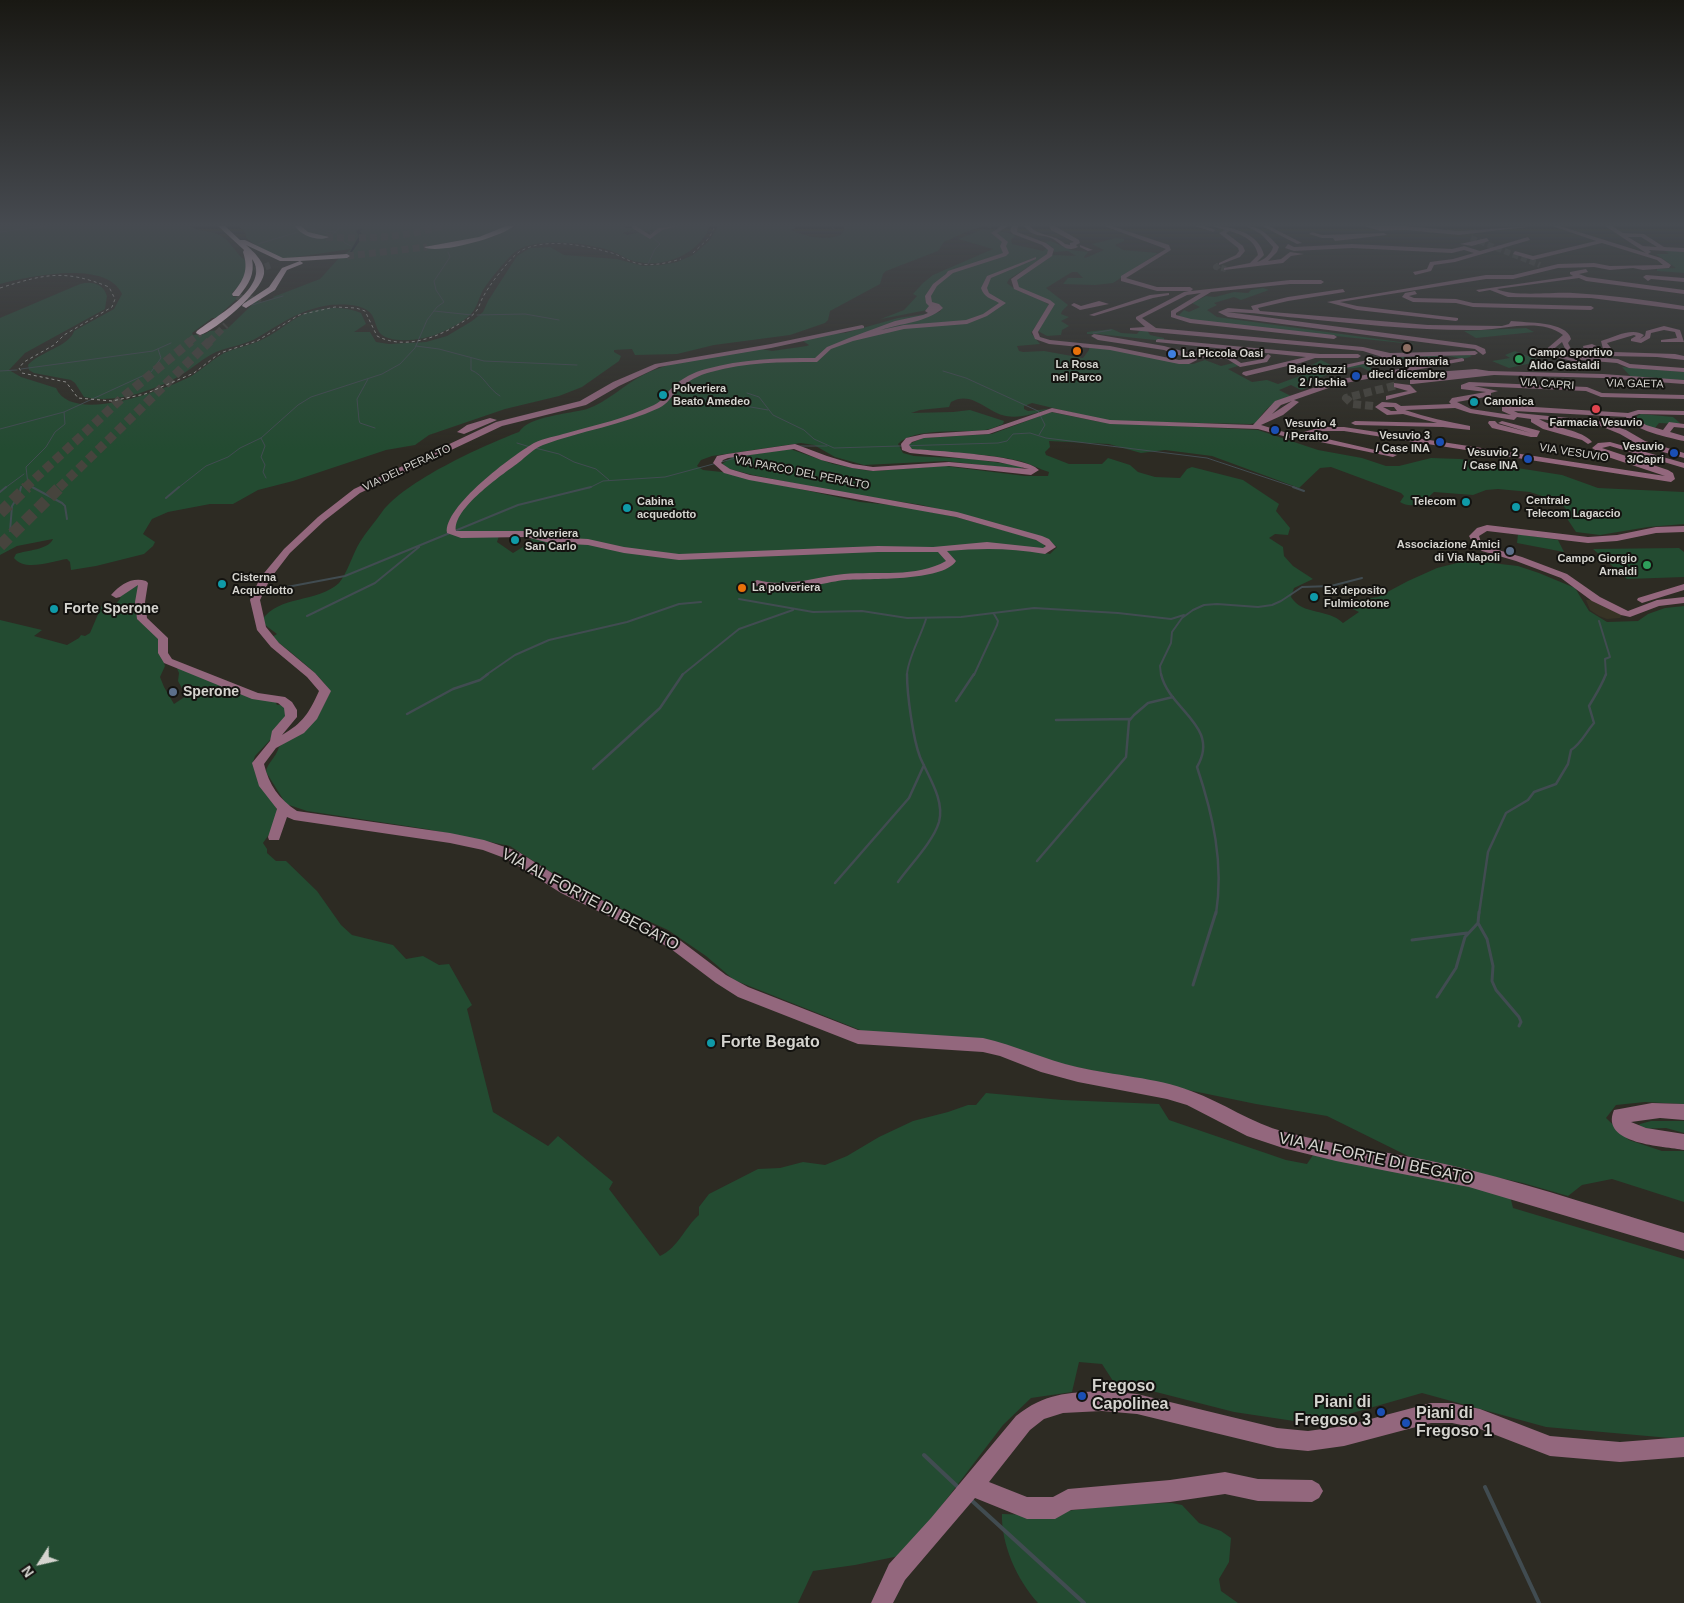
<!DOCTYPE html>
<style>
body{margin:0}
#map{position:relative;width:1684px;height:1603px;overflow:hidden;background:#2d2b23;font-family:Helvetica,sans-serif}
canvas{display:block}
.north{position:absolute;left:15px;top:1538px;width:50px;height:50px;-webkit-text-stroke:4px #141310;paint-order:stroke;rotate:235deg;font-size:14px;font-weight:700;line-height:20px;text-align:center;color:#d5d4cf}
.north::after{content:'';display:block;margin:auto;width:18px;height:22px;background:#d5d4cf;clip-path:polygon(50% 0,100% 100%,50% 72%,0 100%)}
</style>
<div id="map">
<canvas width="1684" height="1603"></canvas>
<div class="north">N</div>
</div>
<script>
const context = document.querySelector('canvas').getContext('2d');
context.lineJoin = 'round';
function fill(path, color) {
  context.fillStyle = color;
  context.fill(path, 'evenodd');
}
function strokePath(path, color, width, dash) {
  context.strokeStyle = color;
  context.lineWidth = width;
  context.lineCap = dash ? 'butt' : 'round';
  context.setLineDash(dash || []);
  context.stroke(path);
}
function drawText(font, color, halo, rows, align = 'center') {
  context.font = font + ' Helvetica,sans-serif';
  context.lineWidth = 4;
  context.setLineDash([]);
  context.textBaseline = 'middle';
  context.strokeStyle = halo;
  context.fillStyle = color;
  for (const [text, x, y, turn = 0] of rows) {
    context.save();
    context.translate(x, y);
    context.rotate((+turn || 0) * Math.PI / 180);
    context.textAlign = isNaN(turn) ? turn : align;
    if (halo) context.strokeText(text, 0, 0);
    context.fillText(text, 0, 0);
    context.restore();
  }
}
const built = new Path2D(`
 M 1586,600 L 1593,600 L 1622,615 L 1620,618 L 1607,619 L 1599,616 L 1590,610 Z`);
const green = new Path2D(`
 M 0,226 L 190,226 C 198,232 211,230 220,235 C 231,241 236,254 245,260 C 249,274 241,284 232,293 L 233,297 L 240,296 L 216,318 L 212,318 L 192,333 L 193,335 L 205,334 L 210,331 L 227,329 L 257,300 L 262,302 L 274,298 L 273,297 L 320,279 L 339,258 L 351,249 L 282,259 L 255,245 L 246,238 L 246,234 L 239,226 L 506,226 L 475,239 L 423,247 L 426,248 L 462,244 L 492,237 L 517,226 L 624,226 L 626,228 L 634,228 L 640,231 L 633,230 L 623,233 L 627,235 L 642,232 L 647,237 L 654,236 L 653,230 L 643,232 L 632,226 L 710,226 C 700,253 666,268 638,262 C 630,261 623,256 614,252 C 591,243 540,237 518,250 C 510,254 487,283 482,292 C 479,298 478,304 474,310 C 468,320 448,330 437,334 C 425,340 388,345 379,332 C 376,327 375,320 372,315 C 364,303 342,304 330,305 C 298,310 281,324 255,339 C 243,345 228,347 216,352 C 203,358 193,368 181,375 C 154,391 115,404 84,397 L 75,383 L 71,380 L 34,373 L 29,370 L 28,365 C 39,352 70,346 74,331 L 114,309 L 122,294 C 106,259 28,277 0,284 Z
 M 718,226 L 792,226 L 796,227 L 792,230 C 807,237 825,241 840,235 L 844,230 L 844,226 L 993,226 L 990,228 L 984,226 L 964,233 L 944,242 L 938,251 L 886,271 L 883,274 L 880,284 L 830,311 L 828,320 L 825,323 L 790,335 L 714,345 L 677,354 L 635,355 L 632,349 L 614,350 L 614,352 L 621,356 L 619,361 L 582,387 L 559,396 L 505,409 L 429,435 L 415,445 L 386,450 L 293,481 L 258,490 L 233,504 L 210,504 L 168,512 L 152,519 L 143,534 L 155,542 L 153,546 L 144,554 L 96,566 L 71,570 L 70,562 L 67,559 C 52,561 25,572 14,558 L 16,554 C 27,550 48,550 53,539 L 17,546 L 0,555 L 0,318 L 80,284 C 91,281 103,283 107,296 L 105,309 L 25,353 L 9,370 L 21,377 L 56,388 C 72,426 168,389 193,375 C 204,368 213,359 224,353 C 238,347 254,345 267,337 C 280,330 292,319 306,313 C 323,307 345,306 361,313 L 366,324 L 354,332 L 370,332 L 376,342 L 389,344 L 426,342 L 447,336 L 472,321 L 483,312 L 488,301 L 517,256 L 530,248 L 550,247 L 564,255 L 617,259 L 643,266 L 661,265 L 677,262 L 693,255 L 709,241 Z
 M 983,229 C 993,231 1005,230 1016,236 L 1011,239 L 1012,244 L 1043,251 L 1047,248 L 1051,253 L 1009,279 L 1007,283 C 1020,295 1036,295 1049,305 L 1031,333 L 1040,344 L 1017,346 L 1019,351 L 1023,352 L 1044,351 L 1083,358 L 1089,350 L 1089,348 L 1115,349 L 1178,363 L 1193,364 L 1205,360 L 1221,366 L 1233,363 L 1241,365 L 1228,369 L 1252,382 L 1267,380 L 1278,384 L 1319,369 L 1312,365 L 1321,360 L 1331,365 L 1328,367 L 1337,369 L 1400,357 L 1470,355 L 1472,356 C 1460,361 1458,357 1447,356 C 1438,356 1431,362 1423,357 L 1367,366 L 1377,372 L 1371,372 L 1361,367 L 1326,372 L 1329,374 L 1316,379 L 1326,383 L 1321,385 L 1310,380 L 1300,384 L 1307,388 L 1301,390 L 1291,385 L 1279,390 L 1291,396 C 1274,401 1265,408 1256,423 L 1250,424 L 1108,421 L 1032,403 L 1024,406 L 1024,409 L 1028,411 L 1049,409 C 1035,413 1020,419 1006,416 C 986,412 972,390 951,402 L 949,407 L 920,410 L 911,413 L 953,412 L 970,410 L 1004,421 L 1003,424 C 997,426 992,429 985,430 C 962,433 914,427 898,444 L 903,453 L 914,456 L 972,459 L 1022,466 L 1022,468 L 1019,469 L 945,461 L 864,465 L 835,457 L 814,445 L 801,443 L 712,456 L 701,460 L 697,466 L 703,470 L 722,472 L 860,502 L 901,506 L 956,517 L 1031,538 L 1043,543 L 1045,547 L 1040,552 L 1050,554 L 1057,547 L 1043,537 L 922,505 L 842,493 L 753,475 L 726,468 L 722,464 L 732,457 L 790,449 L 833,464 L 863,470 L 875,471 L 945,466 L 1025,476 L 1048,476 L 1049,472 C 1039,469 1031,464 1020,461 C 985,453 948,453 912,450 L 909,447 L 909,444 L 923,438 L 992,434 L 1051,412 L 1100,422 L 1258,430 L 1318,450 L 1362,458 L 1386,466 L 1399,466 L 1431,458 L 1460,459 L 1562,475 L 1598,488 L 1684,492 L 1684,524 L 1648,527 L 1600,535 L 1576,532 L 1568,520 L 1566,509 L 1560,502 L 1530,492 L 1498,489 L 1486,490 L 1473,495 L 1434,492 C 1424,502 1413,510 1400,502 L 1404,496 L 1401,493 L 1331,467 L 1320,468 L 1299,488 L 1212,456 L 1165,450 L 1141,453 L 1109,444 L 1049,441 L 1050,447 L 1045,452 L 1046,455 L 1069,464 L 1102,464 L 1108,458 L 1130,465 L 1138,472 L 1155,477 L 1180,478 L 1187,469 L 1192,467 L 1243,480 L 1279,504 L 1276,511 L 1290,528 L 1288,535 L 1275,534 L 1269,538 L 1283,547 L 1284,556 L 1293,566 L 1313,579 L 1294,588 L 1291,597 C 1303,616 1328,608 1343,623 L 1359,612 L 1347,606 L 1350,601 L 1378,597 L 1408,581 L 1437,568 L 1457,563 L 1474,561 L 1518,566 L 1539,573 L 1575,588 L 1589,611 L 1607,622 L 1638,621 L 1648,614 L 1665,608 L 1684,606 L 1684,1104 L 1645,1102 L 1616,1105 L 1606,1118 L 1629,1140 L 1662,1151 L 1684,1151 L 1684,1202 L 1612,1179 L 1582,1185 L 1568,1196 L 1523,1183 L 1416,1160 L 1327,1116 L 1256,1104 L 1032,1058 L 865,1032 L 734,980 L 706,956 L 668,930 L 576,888 L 510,846 L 426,829 L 307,811 L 286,804 L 266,772 C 267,763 276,758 279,747 L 320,712 L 330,692 C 323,676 286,649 272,637 L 277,634 L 265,625 L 262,620 C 279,595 317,603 339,583 C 347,574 353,553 360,542 C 366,532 375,522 382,512 C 405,481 482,446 519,432 C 529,416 569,414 587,409 C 607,402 624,385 643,375 C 679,357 722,355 762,349 L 772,351 L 807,346 L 809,345 L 803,341 L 826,334 L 845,333 L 898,318 L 940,312 L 942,307 L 937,304 L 927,310 L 881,319 L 904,310 L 917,296 L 913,294 L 923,283 L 933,275 L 993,249 L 958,239 ZM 500,533 L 530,534 L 531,542 L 513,553 L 497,542 Z
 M 1116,238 L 1124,239 L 1124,241 L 1115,245 L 1123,250 L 1158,253 L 1113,283 L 1095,285 L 1063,284 L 1068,278 L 1083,278 L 1077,272 L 1072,272 L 1046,288 L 1068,305 L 1062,311 L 1061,314 L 1069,317 L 1061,321 L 1069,326 L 1062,330 L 1061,335 L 1047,336 L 1038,331 L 1054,305 L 1018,288 L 1016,279 L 1052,255 L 1076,256 L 1068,251 L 1054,252 L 1053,248 L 1045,242 L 1051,241 L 1071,250 L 1088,252 L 1084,257 L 1085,258 L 1104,250 L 1092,244 Z
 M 1662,249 L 1684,250 L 1684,273 L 1657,271 L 1657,269 L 1676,268 L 1656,254 L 1669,254 Z
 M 1263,288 L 1269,290 L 1241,300 L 1234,297 L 1214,303 L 1217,305 L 1207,310 L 1217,317 L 1422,345 L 1191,321 L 1178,316 L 1184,310 L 1189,312 L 1200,307 L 1192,303 L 1206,296 L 1215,297 L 1234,292 L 1248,293 L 1251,290 Z
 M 1526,328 L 1534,332 L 1476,338 L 1464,331 Z
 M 1112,329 L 1121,333 L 1137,334 L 1140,330 L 1147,330 L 1150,335 L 1164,338 L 1164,341 L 1098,334 L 1087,334 L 1087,332 C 1092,331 1106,330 1112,329 Z
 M 1515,351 L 1541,361 L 1509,368 L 1492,361 L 1510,358 L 1505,355 Z
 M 1622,367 L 1684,372 L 1684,380 L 1632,378 Z
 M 1641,414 L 1673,417 L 1681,424 L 1659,423 L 1655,428 L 1645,426 L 1634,418 Z
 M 1518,534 L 1558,540 L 1564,552 L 1517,543 Z
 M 1679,548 L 1684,552 L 1684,577 L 1627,579 L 1593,549 Z
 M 138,583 L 138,620 L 160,637 L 160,651 L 165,666 L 160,677 L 164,687 L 174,704 L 186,696 L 178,681 L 179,673 L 176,666 L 275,701 L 277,705 L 285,705 L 288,714 L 270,740 L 255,756 L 253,762 C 259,774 278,804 278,816 C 278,826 268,835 263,843 L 267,849 L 267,853 L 276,861 L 286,861 L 317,891 L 341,925 L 352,935 L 393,945 L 406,959 L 423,956 L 439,965 L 449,964 L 472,1005 L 467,1009 L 493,1112 L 548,1146 L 558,1136 L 613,1182 L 609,1189 L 660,1256 C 679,1247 684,1228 699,1215 L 699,1207 L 709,1194 L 758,1169 L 780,1168 L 803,1162 L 825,1165 L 847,1156 L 879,1137 L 913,1121 L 948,1112 L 968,1105 L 976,1105 L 986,1093 L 1062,1100 L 1159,1104 L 1169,1120 L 1286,1160 L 1307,1164 L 1313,1155 L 1509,1192 L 1513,1208 L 1684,1259 L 1684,1437 L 1670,1438 L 1546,1427 L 1422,1393 L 1314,1424 L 1234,1412 L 1113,1381 L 1102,1364 L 1079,1362 L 1072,1392 L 1031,1398 L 1003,1425 L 904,1555 L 855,1565 L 813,1571 L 798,1603 L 0,1603 L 0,620 L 42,630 L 34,636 L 67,645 L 79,638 L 81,635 L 85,636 L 90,633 L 102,605 L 107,604 L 114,606 L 120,599 L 121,594 Z
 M 1651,1121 L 1684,1121 L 1684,1133 L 1666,1128 L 1637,1129 L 1640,1124 Z
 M 1172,1503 L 1182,1505 L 1199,1523 L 1221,1531 L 1231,1538 L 1229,1562 L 1219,1579 L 1221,1591 L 1238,1603 L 1038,1603 C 1017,1580 1001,1544 1002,1514 L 1033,1515 L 1125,1504 Z`);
const streamFar4 = new Path2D(`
 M 305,226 L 327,234 L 333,234 L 339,228 L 338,226
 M 321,226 L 325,231 L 336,232 L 345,243 L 351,246
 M 833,226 L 833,229
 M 306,231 L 321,227
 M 0,232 L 47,226
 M 258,244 L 298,232
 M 648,264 L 655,249 L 660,244 L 650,235 L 651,232 L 648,229 L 651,226
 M 252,305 L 283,296
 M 434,311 L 472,315
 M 477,315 L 525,314 L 559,320
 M 1093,333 L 1111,330
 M 416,346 L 439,349 L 484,361 L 577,365
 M 471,358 L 471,370 C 484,375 488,389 500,396
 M 21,369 L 153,351 L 171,343
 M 0,371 L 17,370
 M 943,371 L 966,378 L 1038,411 L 1045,425 L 1039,435
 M 368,379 L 357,399 L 359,420 L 360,423 L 375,428
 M 747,393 L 759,397 L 773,415 L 804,430 L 814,439 L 834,448 L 998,443 L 1007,441 L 1013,434 L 1030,433 L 1046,438 L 1207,458 L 1297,488
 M 699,398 L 768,410
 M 0,429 L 64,412
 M 261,438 L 265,446 L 261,457 L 265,465 L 263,472 L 266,478
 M 517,443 L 530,447
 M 798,446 L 827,446
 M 535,448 L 559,454 L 574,462 L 596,469 L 609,480
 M 5,488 L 24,474
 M 20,488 L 26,482
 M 35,488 L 28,485 L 26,467 L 46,447 L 55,432 L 65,424 L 64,412 L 151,372 L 161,358 L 158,349
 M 178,488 L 206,466 L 228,457 L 240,448 L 261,438 L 298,405 L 311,397 L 382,374 L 400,364 L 415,348 L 427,320 L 437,307 L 444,302 L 436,290 L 434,281 L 450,257 L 448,252
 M 589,488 L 603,481 L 665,477 L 743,456`);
const streamFar3 = new Path2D(`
 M 32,487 L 62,503 L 65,506 L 67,519
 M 1293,487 L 1304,491
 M 0,492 L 6,487
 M 166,498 L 179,487
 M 10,531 L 12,506 L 19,495 L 21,487
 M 287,587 L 345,576 L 518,505 L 591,487
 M 739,599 L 813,612 L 862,611 L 907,618 L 961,617 L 1034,608 L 1118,613 L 1171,619 L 1184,615
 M 307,616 L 375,583 L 419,547
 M 1599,621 L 1610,657 L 1605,659 L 1606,675
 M 486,675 L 515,655 L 549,640 L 627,622 L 679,604 L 701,602
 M 682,675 L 739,629 L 793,610
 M 907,675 C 907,660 921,636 926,619
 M 974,675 L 997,625 L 998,621 L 994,614
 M 1161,675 L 1160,666 L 1171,643 L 1172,632 L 1182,618 L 1193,610 L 1204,605 L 1217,604 L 1258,607 L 1272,605 L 1281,601 L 1302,587 L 1331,586 L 1362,578`);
const streamFar2 = new Path2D(`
 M 1161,674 C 1169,710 1221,726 1197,767 C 1213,815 1224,863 1216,914
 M 956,701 L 974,674
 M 407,714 L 453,689 L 480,680 L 488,674
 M 1056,720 L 1130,719
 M 593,769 L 660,708 L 683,674
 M 1037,861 L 1126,757 L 1129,721 L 1134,715 L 1148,703 L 1173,697
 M 898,882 C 910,865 933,842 939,822 C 945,800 928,776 920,757 C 913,739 907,694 907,674
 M 835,883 L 909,798 L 924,765
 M 1479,914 L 1488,852 L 1506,813 L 1528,800 L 1534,792 L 1556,784 L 1568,764 L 1571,750 C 1581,744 1586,732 1594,723 L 1589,706 C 1596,694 1601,687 1606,674`);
const streamFar1 = new Path2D(`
 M 1478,923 L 1487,939 L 1493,966 L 1492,981 L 1496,990 L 1519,1017 L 1521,1022 L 1519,1026
 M 1412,940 L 1467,933
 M 1193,985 L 1216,912
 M 1437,997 L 1456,968 L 1465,937 L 1478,923 L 1479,912`);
const stream = new Path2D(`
 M 924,1455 L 959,1488
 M 1485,1487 L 1539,1603
 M 970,1499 L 1084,1603`);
const canal = new Path2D(`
 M 360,228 L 363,229 L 360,231 L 363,236 L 352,252 L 350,252 L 359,236 L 356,231 Z`);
const minorTunnelFar1 = new Path2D(`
 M 1471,238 L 1540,265
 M 1219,265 L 1216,267 L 1226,269`);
const minorTunnel = new Path2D(`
 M 1373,406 L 1352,404 L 1346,398 L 1397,385`);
const highwayTunnelFar2 = new Path2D(`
 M 326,237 C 365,239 403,238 441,226
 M 347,256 L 427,247
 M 255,271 L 270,265
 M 237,296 L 245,300 L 261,298
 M 189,342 L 200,333
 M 209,342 L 226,325`);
const highwayTunnelFar1 = new Path2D(`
 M 25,488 L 122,398 L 191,341
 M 59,488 L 210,341`);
const highwayTunnel = new Path2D(`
 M 0,513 L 27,487
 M 0,546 L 60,487`);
const minor = new Path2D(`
 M 632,226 L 636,226 L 650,235 L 658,228 L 678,226 L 662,230 L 650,239 L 632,228 Z
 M 1001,226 L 1008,226 L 997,233 L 1008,242 L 1006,246 L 1009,253 L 1006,256 L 953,273 L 937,286 L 931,296 L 932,302 L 939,304 L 943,308 C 926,323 901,323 881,330 L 904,325 L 966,320 L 983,314 L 999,303 C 991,298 984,298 981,288 L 987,276 L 1036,257 L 1036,259 L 991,278 L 987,288 L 989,293 L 1006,303 L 987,316 L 967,324 L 904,329 L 853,341 L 831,349 L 817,362 C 781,362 746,362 711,372 C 699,375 687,381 678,390 C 671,396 668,404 659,408 C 622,425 581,431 543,445 C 534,448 526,457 518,463 C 502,475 452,509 456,531 L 526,531 L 550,537 L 588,539 L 624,547 L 679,554 L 878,546 L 933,547 L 987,542 L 1043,548 L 1046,546 L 1036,540 L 956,517 L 749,480 L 724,473 L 713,463 L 717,456 L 727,454 L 795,444 L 827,456 L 853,464 L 873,467 L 949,462 L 1029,469 L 998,462 L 910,453 L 902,450 L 901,444 L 906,438 L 924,434 L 988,430 L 1052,408 L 1110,420 L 1253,425 L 1275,401 L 1336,380 L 1462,358 L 1464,359 L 1464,361 L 1340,384 L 1294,400 L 1299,402 L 1283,415 L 1261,425 L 1294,435 L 1321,427 L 1344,427 L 1665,476 L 1605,456 L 1592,448 L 1598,443 L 1610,442 L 1684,463 L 1684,468 L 1610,446 L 1602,448 L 1668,470 L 1673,473 L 1675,479 L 1671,482 L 1344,431 L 1321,431 L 1310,435 L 1397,455 L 1393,457 L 1301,438 L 1294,439 L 1258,429 L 1110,424 L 1052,412 L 989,434 L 924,438 L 912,442 L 909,445 L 912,449 C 936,451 1025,455 1039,470 L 1031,475 L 949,466 L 873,471 L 852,468 L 821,460 L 794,449 L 728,458 L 723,460 L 721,463 L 730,469 L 750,475 L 957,512 L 1042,536 L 1049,539 L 1056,547 L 1045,554 C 1011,548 982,548 947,551 L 956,561 C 942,582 869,578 845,580 C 823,582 770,599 752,583 L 757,580 C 787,588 815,577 844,574 C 877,571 916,578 946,561 L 938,552 L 878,552 L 679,560 L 624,553 L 588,545 L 550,543 L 526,537 L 461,538 L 447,533 C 443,507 513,455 534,443 C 544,438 557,436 567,433 C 596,425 627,418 654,405 C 663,401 666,393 673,387 C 682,378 694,372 706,369 C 742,359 777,358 815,358 L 827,347 L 849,338 L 895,321 L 923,315 L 928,313 L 925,311 L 929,306 L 926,303 L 925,296 L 933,284 L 946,274 L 948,271 L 1003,253 L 1000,246 L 1002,242 L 991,233 ZM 1292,401 L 1272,414 L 1281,405 Z
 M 1012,226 L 1018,226 L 1017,232 L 1046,243 L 1054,249 L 1052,256 L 1017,280 L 1019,287 L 1050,300 L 1055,304 L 1038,332 L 1040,337 L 1050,340 L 1110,346 L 1179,360 L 1190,359 L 1164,350 L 1098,340 L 1091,336 L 1094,334 L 1164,346 L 1186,352 L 1229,355 L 1241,363 L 1263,359 L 1268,354 L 1271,356 L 1267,362 L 1240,367 L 1227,359 L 1196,357 L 1197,360 L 1189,364 L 1179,364 L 1110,350 L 1049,344 L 1035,339 L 1032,332 L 1049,304 L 1014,289 L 1011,279 L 1047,254 L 1048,250 L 1042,245 L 1013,234 L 1010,231 Z
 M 1024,226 L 1030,226 C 1039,237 1053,233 1065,244 L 1070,245 L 1070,243 L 1074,242 L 1051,230 L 1049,226 L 1055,226 L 1079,240 L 1080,243 L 1076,245 L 1078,247 C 1065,253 1062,244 1053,239 C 1041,233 1035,239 1024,226 Z
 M 1104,226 L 1112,226 L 1169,245 L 1171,250 L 1126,278 L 1157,287 L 1190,287 L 1193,289 L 1191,291 L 1290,280 L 1321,280 L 1324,282 L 1321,284 L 1290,284 L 1211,292 L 1176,313 L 1176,315 L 1191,319 L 1334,335 L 1337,337 L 1334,339 L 1190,323 L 1171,317 L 1171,311 L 1201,293 L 1187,295 L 1142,318 L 1156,328 L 1363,347 L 1390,353 L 1475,351 L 1478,353 L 1475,355 L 1394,357 L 1337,370 L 1333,368 L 1335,367 L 1382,357 L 1363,351 L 1130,330 L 1130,328 L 1145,327 L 1136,319 L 1136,317 L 1184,292 L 1189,291 L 1157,291 L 1121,281 L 1121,276 L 1166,249 Z
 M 1195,226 L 1204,226 L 1216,230 L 1213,232 Z
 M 1212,226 C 1232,226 1259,233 1264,255 L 1257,262 C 1263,261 1272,253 1273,247 L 1261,234 L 1246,226 C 1261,226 1270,237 1279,247 L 1277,252 L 1268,261 L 1281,259 L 1290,252 L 1304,254 L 1291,256 L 1283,263 L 1224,270 L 1224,268 L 1250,263 L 1258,255 C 1255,240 1243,235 1229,231 L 1226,233 L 1243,246 L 1245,251 L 1240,257 L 1219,265 L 1219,263 L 1236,255 L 1239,251 L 1238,248 L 1219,233 L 1225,230 Z
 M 1262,226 L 1269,226 L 1302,243 L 1297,244 Z
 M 1364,226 L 1405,226 L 1459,231 L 1535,226 L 1459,235 L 1405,230 L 1380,231 Z
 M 1552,226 L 1560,226 L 1646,253 L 1605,226 L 1612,226 L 1623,233 L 1644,234 L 1664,247 L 1684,248 L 1684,252 L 1649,250 L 1651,252 L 1648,254 L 1661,258 L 1671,265 L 1669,268 L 1643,270 L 1633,268 L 1610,270 L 1594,267 L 1558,268 L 1513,279 L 1486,279 L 1340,302 L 1357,306 L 1458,318 L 1458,320 L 1456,321 L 1357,310 L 1327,302 L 1486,275 L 1513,275 L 1558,264 L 1594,263 L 1610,266 L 1663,265 L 1657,260 L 1602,243 L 1533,260 L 1513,254 L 1515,251 L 1533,256 L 1596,241 ZM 1628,237 L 1641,237 L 1657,247 L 1643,246 Z
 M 1312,232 L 1322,235 L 1384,233 L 1387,235 L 1335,241 L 1333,238 L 1322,238 L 1309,234 Z
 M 1528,237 L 1530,240 L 1455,262 L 1434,265 L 1431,271 L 1415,275 L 1413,272 L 1427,269 L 1430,262 L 1453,259 L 1474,253 L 1464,250 L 1452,253 L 1352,248 L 1294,251 L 1285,248 L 1288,244 L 1294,247 L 1352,244 L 1452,249 L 1464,246 L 1480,251 Z
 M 1487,238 L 1489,241 L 1472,246 L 1460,244 Z
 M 1080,245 L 1093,250 L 1088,251 L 1080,247 Z
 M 1586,269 L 1588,272 L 1579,274 L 1587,277 L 1684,290 L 1684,294 L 1586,281 L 1579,278 L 1497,289 C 1512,297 1554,292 1573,293 C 1610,295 1647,300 1684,306 L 1684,310 L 1591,298 L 1508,297 L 1490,290 L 1479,292 L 1476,290 L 1573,276 L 1570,274 L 1570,272 Z
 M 1646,275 L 1684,278 L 1684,282 L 1651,279 L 1648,281 L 1643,277 Z
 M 1343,289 L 1345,292 L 1288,301 L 1258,308 L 1260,311 L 1428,325 L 1502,326 L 1509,324 L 1511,321 C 1526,323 1567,321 1571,339 L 1568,343 L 1572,351 L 1585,354 L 1583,346 L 1592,344 L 1603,349 L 1601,341 C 1614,337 1632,327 1644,335 L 1640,339 L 1645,336 L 1646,331 L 1664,326 L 1680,330 L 1684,342 L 1661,342 L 1661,340 L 1677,338 L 1675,332 L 1664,330 L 1651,333 L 1650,338 L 1641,343 L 1631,341 L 1631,339 L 1636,336 L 1634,335 L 1607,343 L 1614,352 L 1675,354 L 1684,356 L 1684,360 L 1657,357 L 1610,356 L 1589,348 L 1592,357 L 1618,359 L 1630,364 L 1684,368 L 1684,372 L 1629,368 L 1617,363 L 1581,360 L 1567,353 L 1562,342 L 1550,352 L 1581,361 L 1581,363 L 1543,354 L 1543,352 L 1563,335 C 1541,318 1506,329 1481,330 C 1421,331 1359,324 1299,318 C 1275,316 1251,312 1227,312 L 1476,345 L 1485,349 L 1486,353 L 1483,355 L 1475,349 L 1228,317 L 1218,312 L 1228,308 L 1253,310 L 1251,306 L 1288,297 Z
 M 1415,291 L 1417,294 L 1409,296 L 1414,298 L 1456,299 L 1473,303 L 1591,306 L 1594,308 L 1591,310 L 1473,307 L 1456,303 L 1413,302 L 1402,297 L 1405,293 Z
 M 1169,293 L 1169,295 L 1153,298 L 1094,316 L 1089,315 L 1150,295 Z
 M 1099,301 L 1109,304 L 1080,310 L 1071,305 L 1074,303 L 1081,306 Z
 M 862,325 L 864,326 L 864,328 L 771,348 L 659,367 L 619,386 L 586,405 L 502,426 L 360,493 L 324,521 L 290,553 L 270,579 L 260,600 L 266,627 L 279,643 L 315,673 L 331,691 L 317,719 L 304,733 L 276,748 L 264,764 C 269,785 279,799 297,811 L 450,833 L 484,840 L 517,851 L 571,885 L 659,928 L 681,941 L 726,975 L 748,987 L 858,1030 L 983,1038 C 1015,1045 1045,1060 1077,1067 C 1115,1076 1155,1077 1191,1091 C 1224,1103 1251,1123 1285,1132 C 1346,1148 1409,1154 1470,1170 C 1542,1188 1613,1212 1684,1233 L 1684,1251 L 1469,1187 L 1336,1161 L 1283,1148 L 1247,1136 L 1187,1105 L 1167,1099 L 1078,1082 L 1041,1072 L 1000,1056 L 983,1052 L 858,1044 L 738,997 L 716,983 L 671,949 L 649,936 L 561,893 L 507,859 L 483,850 L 450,843 L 294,820 L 287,817 L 279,840 L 269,840 L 268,837 L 277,809 L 259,786 L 252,763 L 270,741 L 272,731 L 285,716 L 284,708 L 278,703 L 252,699 L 164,663 L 158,653 L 158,639 L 137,619 L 135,602 L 138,585 L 120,597 L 116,598 L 111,595 C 121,584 132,577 146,581 L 148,583 L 145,602 L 147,618 L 168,638 L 168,653 L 172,659 L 258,693 L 285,697 L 292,702 L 297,710 L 297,717 L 282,735 C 303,723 309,713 319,691 L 307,677 L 271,647 L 257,630 L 250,600 L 260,578 L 284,549 L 318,517 L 354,489 L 496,422 L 580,401 L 613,382 L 655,364 L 771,344 Z
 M 1158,339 L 1320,354 L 1358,354 L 1361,356 L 1358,358 L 1315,358 L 1300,363 L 1246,376 L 1242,374 L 1243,372 L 1306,357 L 1156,342 L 1156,340 Z
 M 1476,369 L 1489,371 L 1603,374 L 1684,380 L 1684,384 L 1603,378 L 1494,375 L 1413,384 L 1410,384 L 1410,380 L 1448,375 L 1408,378 L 1404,376 L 1408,374 Z
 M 1469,382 L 1587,387 L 1602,393 L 1684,395 L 1684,399 L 1601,397 L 1586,391 L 1474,386 L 1498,391 L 1491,393 L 1491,396 L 1457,402 L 1471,409 L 1511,415 L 1502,411 L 1502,407 L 1519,406 L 1628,413 L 1638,410 L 1684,411 L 1684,415 L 1639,414 L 1633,416 L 1646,425 L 1663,430 L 1669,422 L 1684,424 L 1684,428 L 1674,427 L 1670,432 L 1684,436 L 1684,441 C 1670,438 1632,430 1626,417 L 1514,411 L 1518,413 L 1599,421 L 1626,430 L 1645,441 L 1684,453 L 1684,458 L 1639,445 L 1620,434 L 1598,425 L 1539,419 C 1553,428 1583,430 1592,442 L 1588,444 L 1582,440 L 1543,429 L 1531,422 L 1531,419 L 1517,417 L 1514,420 L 1470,413 L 1455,408 L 1405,410 C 1426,417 1448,422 1470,426 L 1470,430 L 1443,427 L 1355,425 L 1351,423 L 1355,421 L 1437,423 L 1403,414 L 1387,415 L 1375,407 L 1382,402 L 1396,403 L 1401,406 L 1451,404 L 1449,402 L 1452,398 L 1486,392 L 1461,389 L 1461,385 ZM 1383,407 L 1394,407 L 1397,411 L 1391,411 Z
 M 1394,383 L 1410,385 L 1417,392 L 1386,400 L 1386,396 L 1408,391 L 1394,387 Z
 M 490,418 L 497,420 L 464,434 L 457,432 L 467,425 Z
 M 1489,421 L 1495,421 L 1498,424 L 1531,433 L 1498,423 L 1502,421 L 1540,431 L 1537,437 L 1531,437 L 1492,428 L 1488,423 Z
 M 1487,525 L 1588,537 L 1617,535 L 1656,527 L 1684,526 L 1684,532 L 1656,533 L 1617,541 L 1588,543 L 1487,531 L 1479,536 L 1481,542 L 1488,547 L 1522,557 L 1567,574 L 1600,597 L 1628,611 L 1657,600 L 1684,597 L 1684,603 L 1659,606 L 1630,617 L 1621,615 L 1592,601 L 1561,578 L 1516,561 L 1482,551 L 1474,545 L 1469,536 L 1477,528 Z
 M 1684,584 L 1684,590 L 1642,603 L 1637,600 L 1638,598 Z
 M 1652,1103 L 1684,1104 L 1684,1120 L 1660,1118 L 1631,1122 L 1646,1128 L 1684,1134 L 1684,1150 C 1665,1146 1599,1145 1614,1110 Z
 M 1102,1391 L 1137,1394 L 1277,1428 L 1308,1431 L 1344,1426 L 1431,1403 L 1452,1403 L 1480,1409 L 1550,1436 L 1620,1442 L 1684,1437 L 1684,1457 L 1620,1462 L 1550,1456 L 1480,1429 L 1452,1423 L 1431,1423 L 1344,1446 L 1308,1451 L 1277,1448 L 1137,1414 L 1102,1411 L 1063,1413 L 1044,1419 L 1030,1430 L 989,1482 L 1027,1497 L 1053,1497 L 1068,1489 L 1170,1480 L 1225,1472 L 1258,1479 L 1312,1480 L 1319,1484 L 1323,1491 L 1319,1498 L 1312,1502 L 1258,1501 L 1225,1494 L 1170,1502 L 1071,1510 L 1055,1519 L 1027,1519 L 975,1498 L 905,1580 L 893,1603 L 871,1603 L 889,1564 L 931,1518 L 1016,1416 C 1045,1393 1066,1393 1102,1391 Z`);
const highway = new Path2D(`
 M 218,226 L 225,226 L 240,240 L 245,240 L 283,258 L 347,254 L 350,256 L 347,258 L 300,261 L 303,263 L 302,264 L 287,270 L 275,290 L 246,308 L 242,306 L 243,304 L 269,287 L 282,268 L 300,261 L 280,261 L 246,245 C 254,252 266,263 264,274 C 261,292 216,330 200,335 L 196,333 L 197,331 C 215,317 272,286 252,259 C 255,274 249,284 239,296 L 233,296 L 232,294 C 244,280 249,270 243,252 L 244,250 Z
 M 295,226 L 301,226 L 308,232 L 329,237 C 319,242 301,236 295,226 Z
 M 506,226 L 514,226 C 502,237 437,255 424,247 L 479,237 Z`);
const rail = new Path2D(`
 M 693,253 L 709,238 L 715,226
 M 0,288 C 45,274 64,269 109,287 L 115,299 L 112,307 L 64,335 L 54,345 L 24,362 L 19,368 L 22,373 L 66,382 L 78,398 L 112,401 L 145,394 L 194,373 L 220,353 L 257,341 L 299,315 L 335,307 L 356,308 L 365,311 L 377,336 C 404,350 436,338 459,324 C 466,320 473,316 477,310 C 479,307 480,303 482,299 C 487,288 509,259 519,252 C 543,237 583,245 608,252 C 619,254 628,262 640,264 C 654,266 667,263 681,259`);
const markers = [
 [1407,348,5,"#8d6e63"],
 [1077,351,5,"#e8710a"],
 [1172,354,5,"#3f7fe0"],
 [1519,359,5,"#2e9e5b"],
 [1356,376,5,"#1a4fb4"],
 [663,395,5,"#0f9aa8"],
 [1474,402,5,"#0f9aa8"],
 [1596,409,5,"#e0444e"],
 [1275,430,5,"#1a4fb4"],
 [1440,442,5,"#1a4fb4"],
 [1674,453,5,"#1a4fb4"],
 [1528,459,5,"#1a4fb4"],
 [1466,502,5,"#0f9aa8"],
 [1516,507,5,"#0f9aa8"],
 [627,508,5,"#0f9aa8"],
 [515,540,5,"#0f9aa8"],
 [1510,551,5,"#5c6f8a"],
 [1647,565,5,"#2e9e5b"],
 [222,584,5,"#0f9aa8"],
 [742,588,5,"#e8710a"],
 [1314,597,5,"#0f9aa8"],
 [54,609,5,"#0f9aa8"],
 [173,692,5,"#5c6f8a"],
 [711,1043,5,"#0f9aa8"],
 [1082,1396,5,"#1a4fb4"],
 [1381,1412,5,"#1a4fb4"],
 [1406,1423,5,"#1a4fb4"]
];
const farPoinames = [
 ["Campo sportivo",1529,353],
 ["Aldo Gastaldi",1529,366],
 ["La Piccola Oasi",1182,354],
 ["Scuola primaria",1407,362,"center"],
 ["dieci dicembre",1407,375,"center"],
 ["La Rosa",1077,365,"center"],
 ["nel Parco",1077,378,"center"],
 ["Balestrazzi",1346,370,"right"],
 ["2 / Ischia",1346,383,"right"],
 ["Polveriera",673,389],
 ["Beato Amedeo",673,402],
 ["Canonica",1484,402],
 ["Farmacia Vesuvio",1596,423,"center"],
 ["Vesuvio 4",1285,424],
 ["/ Peralto",1285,437],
 ["Vesuvio 3",1430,436,"right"],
 ["/ Case INA",1430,449,"right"],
 ["Vesuvio",1664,447,"right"],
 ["3/Capri",1664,460,"right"],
 ["Vesuvio 2",1518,453,"right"],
 ["/ Case INA",1518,466,"right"],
 ["Centrale",1526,501],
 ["Telecom Lagaccio",1526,514],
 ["Cabina",637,502],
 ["acquedotto",637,515],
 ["Telecom",1456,502,"right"],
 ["Polveriera",525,534],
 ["San Carlo",525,547],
 ["Associazione Amici",1500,545,"right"],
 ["di Via Napoli",1500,558,"right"],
 ["Campo Giorgio",1637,559,"right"],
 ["Arnaldi",1637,572,"right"],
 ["Cisterna",232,578],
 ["Acquedotto",232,591],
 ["La polveriera",752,588],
 ["Ex deposito",1324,591],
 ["Fulmicotone",1324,604]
];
const farStreetnames = [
 ["VIA CAPRI",1547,384,4],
 ["VIA GAETA",1635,384,1],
 ["VIA VESUVIO",1574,453,9],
 ["VIA DEL PERALTO",407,468,-25],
 ["VIA PARCO DEL PERALTO",802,473,11]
];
const poiNames = [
 ["Forte Sperone",64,609],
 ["Sperone",183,692]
];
const nearStreetnames = [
 ["VIA AL FORTE DI BEGATO",590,900,28],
 ["VIA AL FORTE DI BEGATO",1376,1159,12]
];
const nearPoinames = [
 ["Forte Begato",721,1043],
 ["Fregoso",1092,1387],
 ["Capolinea",1092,1405],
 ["Piani di",1371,1403,"right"],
 ["Fregoso 3",1371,1421,"right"],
 ["Piani di",1416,1414],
 ["Fregoso 1",1416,1432]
];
fill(built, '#373325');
fill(green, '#234b31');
strokePath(streamFar4, '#414c51', 1);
strokePath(streamFar3, '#414c51', 2);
strokePath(streamFar2, '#414c51', 2.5);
strokePath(streamFar1, '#414c51', 3);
strokePath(stream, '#414c51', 4);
fill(canal, '#01111b');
strokePath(minorTunnelFar1, '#46443d', 6, [6, 3]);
strokePath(minorTunnel, '#46443d', 8, [8, 4]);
strokePath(highwayTunnelFar2, '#46443d', 7, [7, 4]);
strokePath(highwayTunnelFar1, '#46443d', 9, [9, 4.5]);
strokePath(highwayTunnel, '#46443d', 12, [12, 5.5]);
fill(minor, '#93677d');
fill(highway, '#fed2e7');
strokePath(rail, '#a6a59f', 1, [3, 3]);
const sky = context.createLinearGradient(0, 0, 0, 450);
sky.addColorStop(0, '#191813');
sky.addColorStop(0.5, '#464a50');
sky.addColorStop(1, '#464a5000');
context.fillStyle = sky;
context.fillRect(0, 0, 1684, 450);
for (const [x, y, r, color] of markers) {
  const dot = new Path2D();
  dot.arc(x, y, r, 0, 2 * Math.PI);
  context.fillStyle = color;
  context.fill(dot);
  strokePath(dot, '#141310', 2);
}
drawText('bold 11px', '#d5d4cf', '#141310', farPoinames, 'left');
drawText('11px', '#d5d4cf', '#141310', farStreetnames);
drawText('bold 14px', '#d5d4cf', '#141310', poiNames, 'left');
drawText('16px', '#d5d4cf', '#141310', nearStreetnames);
drawText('bold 16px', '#d5d4cf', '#141310', nearPoinames, 'left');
</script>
